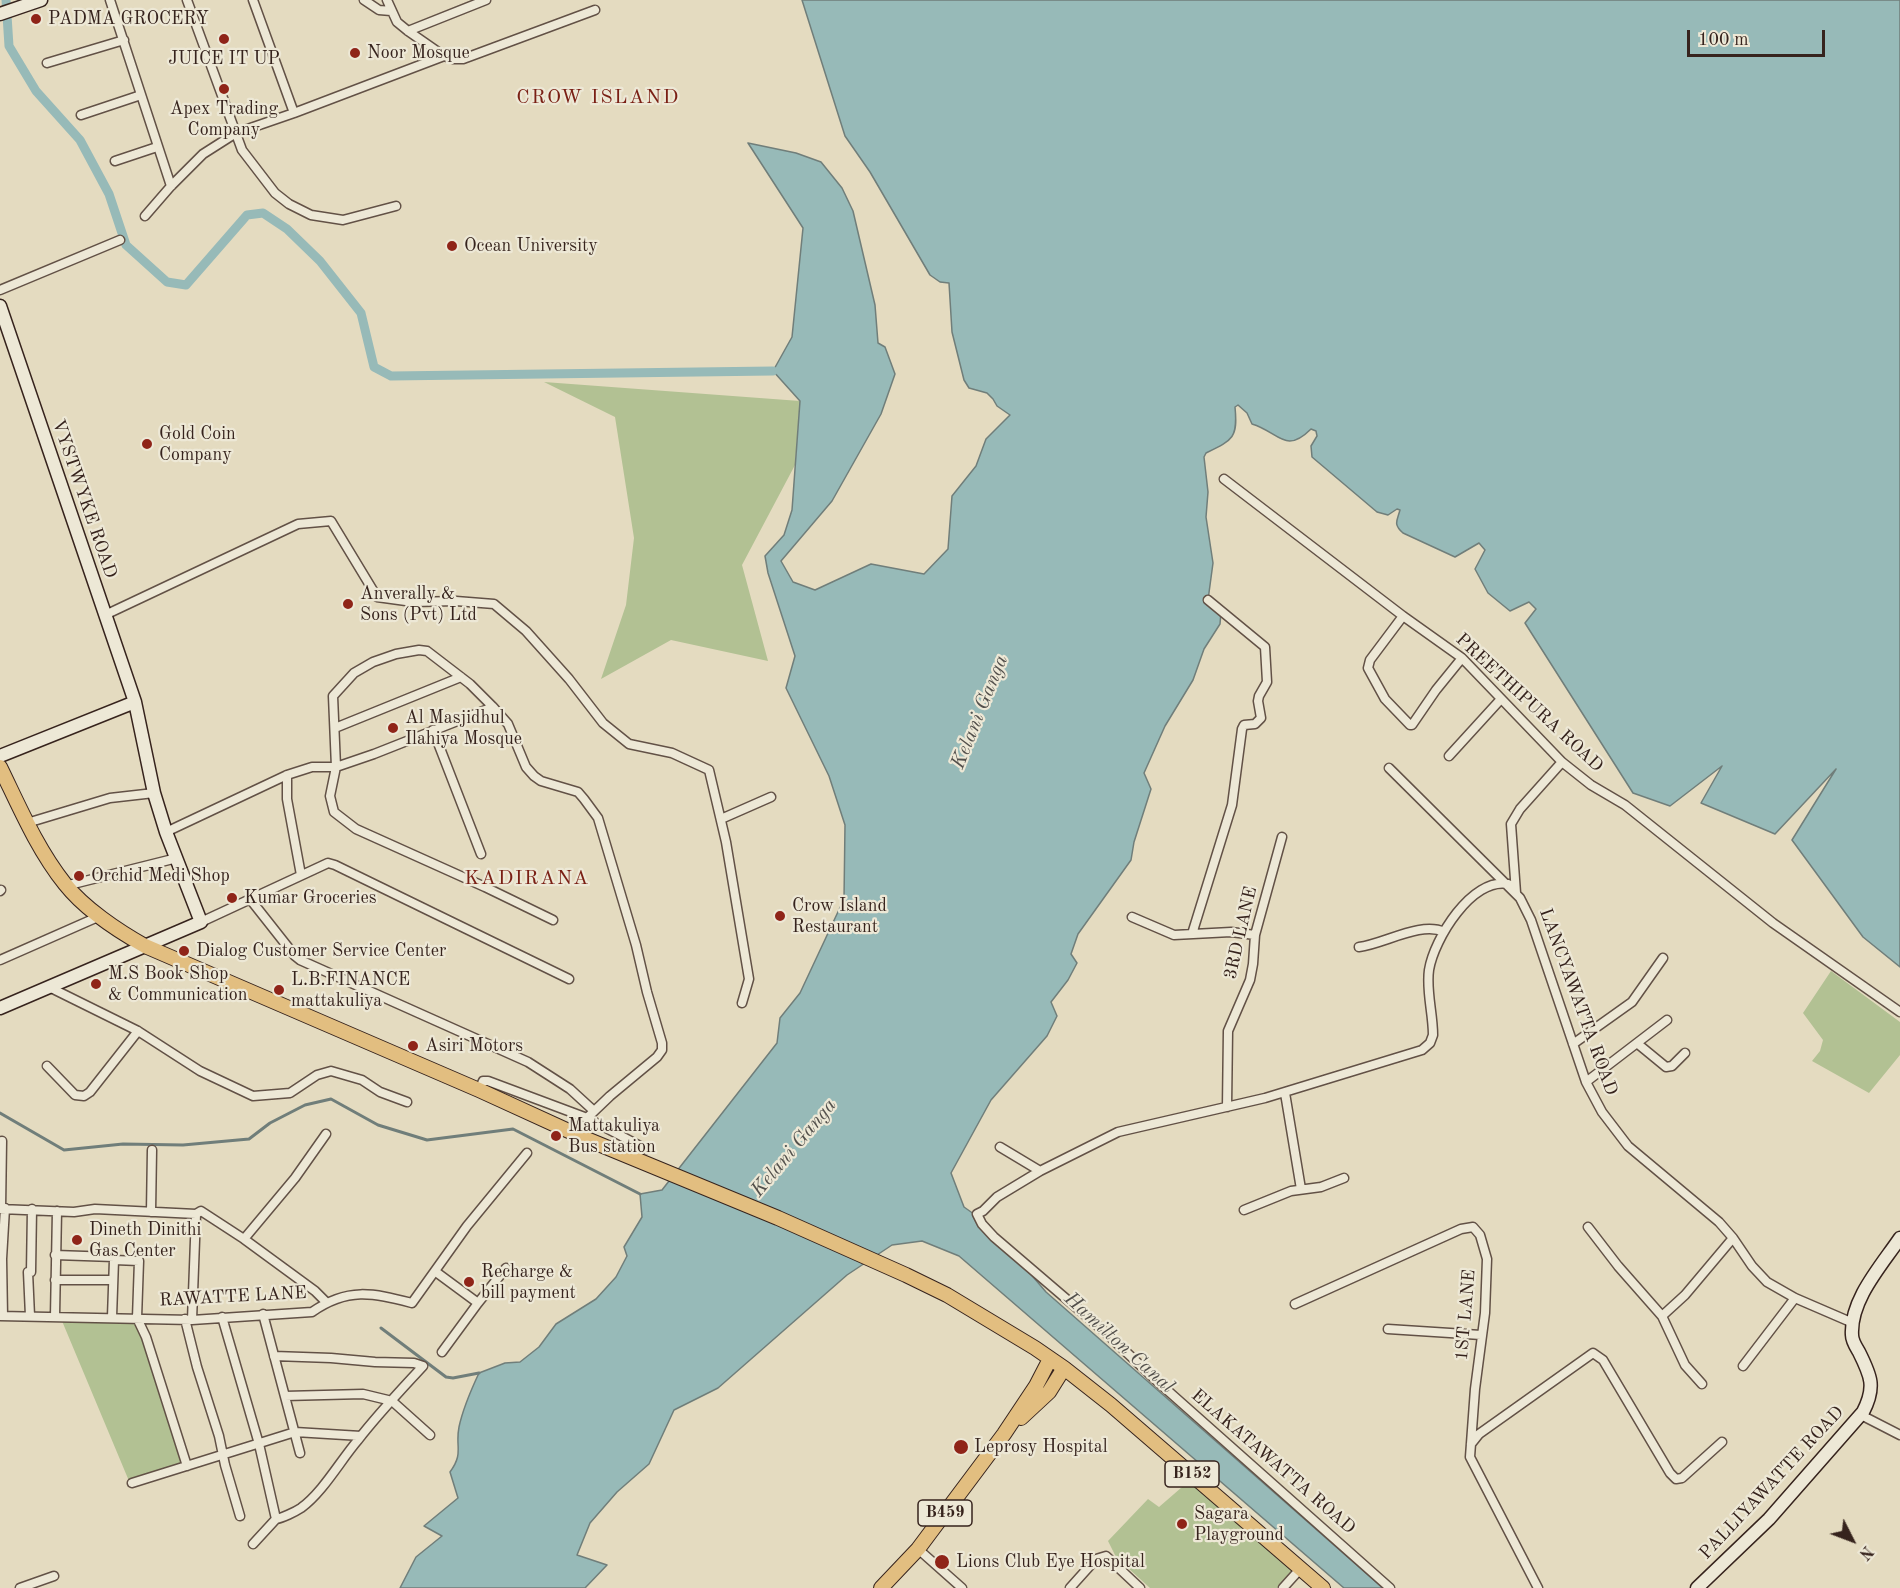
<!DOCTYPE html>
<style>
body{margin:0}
#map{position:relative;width:1900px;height:1588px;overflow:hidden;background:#e4dbc0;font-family:"Old Standard TT",serif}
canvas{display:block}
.north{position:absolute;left:1822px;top:1510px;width:60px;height:60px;-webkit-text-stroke:4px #ede8d6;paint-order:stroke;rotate:132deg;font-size:16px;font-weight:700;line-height:24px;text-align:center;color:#36231d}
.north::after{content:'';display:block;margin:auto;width:21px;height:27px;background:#36231d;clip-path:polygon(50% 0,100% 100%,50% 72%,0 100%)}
.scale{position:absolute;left:1687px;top:30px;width:138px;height:27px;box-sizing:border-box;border:3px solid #36231d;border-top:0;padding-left:8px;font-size:18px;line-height:21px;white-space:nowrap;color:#36231d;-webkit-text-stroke:4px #ede8d6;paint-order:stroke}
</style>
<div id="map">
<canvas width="1900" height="1588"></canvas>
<div class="north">N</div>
<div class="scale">100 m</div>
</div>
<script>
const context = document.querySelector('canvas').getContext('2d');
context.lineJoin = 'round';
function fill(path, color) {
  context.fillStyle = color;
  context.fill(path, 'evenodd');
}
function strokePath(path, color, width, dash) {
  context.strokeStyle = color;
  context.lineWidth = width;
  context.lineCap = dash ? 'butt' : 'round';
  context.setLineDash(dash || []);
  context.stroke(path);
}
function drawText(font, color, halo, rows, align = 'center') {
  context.font = font + ' "Old Standard TT",serif';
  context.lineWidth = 4.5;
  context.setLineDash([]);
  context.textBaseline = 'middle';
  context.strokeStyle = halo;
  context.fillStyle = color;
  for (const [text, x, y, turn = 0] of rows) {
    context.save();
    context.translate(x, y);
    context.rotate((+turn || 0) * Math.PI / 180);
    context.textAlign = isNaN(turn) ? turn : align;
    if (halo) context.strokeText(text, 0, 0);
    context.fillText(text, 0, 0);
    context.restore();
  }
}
const green = new Path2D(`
 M 544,382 L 800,401 L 795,465 L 742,565 L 768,661 L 671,640 L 601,679 L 626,605 L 634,538 L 615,417 Z
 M 1831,971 L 1900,1022 L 1900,1055 L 1869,1093 L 1812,1061 L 1820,1051 L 1823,1040 L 1803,1013 Z
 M 62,1321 L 139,1321 L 183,1464 L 129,1481 Z
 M 1189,1481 L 1294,1570 L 1277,1588 L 1150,1588 L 1116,1557 L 1108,1541 L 1148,1499 L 1159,1507 Z`);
const water = new Path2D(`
 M 802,0 L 1900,0 L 1900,967 L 1863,937 L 1792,840 L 1836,769 L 1775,834 L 1701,803 L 1722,766 L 1670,806 L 1633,793 L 1525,623 L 1536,609 L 1529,602 L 1510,611 L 1488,593 L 1475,569 L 1485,550 L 1479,543 L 1455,557 L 1403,533 C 1393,524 1397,521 1400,510 L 1397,509 L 1388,515 L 1377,512 L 1312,457 L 1311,446 L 1317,436 L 1316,431 L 1311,429 C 1285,455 1279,432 1252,424 L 1247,413 L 1238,405 L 1235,407 C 1238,438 1233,440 1206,453 L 1204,457 L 1208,492 L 1206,517 L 1213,563 L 1208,600 L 1221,612 L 1220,624 L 1204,649 L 1193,680 L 1165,726 L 1144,773 L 1151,789 L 1134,842 L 1131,860 L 1078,934 L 1071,954 L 1077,963 L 1068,980 L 1051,1002 L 1057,1016 L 1047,1036 L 991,1100 L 951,1173 L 964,1207 L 988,1224 L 1046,1292 L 1383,1588 L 1344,1588 L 959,1256 L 922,1241 L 892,1245 L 847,1275 L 718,1388 L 674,1410 L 649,1464 L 617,1492 L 590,1523 L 577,1555 L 607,1565 L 585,1588 L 400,1588 L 416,1557 L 442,1536 L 424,1526 L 458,1498 L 450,1472 C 464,1453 455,1447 459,1427 C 463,1408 471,1390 479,1373 L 505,1363 L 520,1362 L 539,1347 L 556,1324 L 596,1299 L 616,1277 L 627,1256 L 624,1247 L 642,1217 L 640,1194 L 662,1190 L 777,1043 L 780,1018 L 800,993 L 844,899 L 845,825 L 829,776 L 786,688 L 795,656 L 768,573 L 765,556 L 784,535 L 792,510 L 800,401 L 773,371 L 792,337 L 803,228 L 748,143 L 796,153 L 821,162 L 842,188 L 853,211 L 875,305 L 878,343 L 885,347 L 895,374 L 881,414 L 832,501 L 781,561 L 793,582 L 815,590 L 871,564 L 924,574 L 948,549 L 952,496 L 976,466 L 986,439 L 1010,415 L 997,406 L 993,399 L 987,393 L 969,388 L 964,380 L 952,332 L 949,283 L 940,282 L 930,275 L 870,172 L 845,136 Z`);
const stream = new Path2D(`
 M 0,1113 L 64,1150 L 123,1144 L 183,1145 L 249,1139 L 270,1123 L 305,1105 L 331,1099 L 378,1125 L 427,1140 L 513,1129 L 640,1194
 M 381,1328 L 446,1377 L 453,1378 L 479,1373`);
const canal = new Path2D(`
 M 6,0 L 9,46 L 36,91 L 80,140 L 109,194 L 126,245 L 167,282 L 186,285 L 247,215 L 263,213 L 287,229 L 320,261 L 361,313 L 374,367 L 391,376 L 773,371`);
const street = new Path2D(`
 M 110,0 L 171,186
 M 187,0 L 242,150 L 275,193 L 289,204 L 311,215 L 343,220 L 396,206
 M 253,0 L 294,113
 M 364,0 L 379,10 L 391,11
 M 387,0 L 397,22 L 408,31 L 444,56 L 453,59 L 463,59 L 595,10
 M 408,31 L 486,0
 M 47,63 L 124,40
 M 81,115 L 141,95
 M 115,161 L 157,147
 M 145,216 L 171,186 L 203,154 L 236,133 L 294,113 L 444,56
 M 0,290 L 120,240
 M 1224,479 L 1403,616 L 1462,658 L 1562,762 L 1591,785 L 1625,805 L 1773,923 L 1900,1012
 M 105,615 L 298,524 L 331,521 L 377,597 L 413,602 L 456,601 L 494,604 L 526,631 L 569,679 L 603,723 L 629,744 L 672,753 L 709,770 L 726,842 L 749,979 L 742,1003
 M 1403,616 L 1370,660 L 1368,668 L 1385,699 L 1410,725 L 1412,725 L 1436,690 L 1462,658
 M 493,707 L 374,754 L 336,767 L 330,796 L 334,812 L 356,829 L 485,887 L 553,920
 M 335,728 L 461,677
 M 433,730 L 481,854
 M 1449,756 L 1501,699
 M 1389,768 L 1520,898 L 1531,920 L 1586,1082 L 1602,1112 L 1628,1146 L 1719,1222 L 1733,1238 L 1752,1266 L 1767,1282 L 1795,1298 L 1853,1323
 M 287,775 L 287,799 L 301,875
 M 721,819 L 771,797
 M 27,823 L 110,798 L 154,793
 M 166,832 L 287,775 L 312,767 L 336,767 L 333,696 L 354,673 L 373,662 L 396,654 L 419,650 L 427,651 L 470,684 L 493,707 L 508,724 L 526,767 L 534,776 L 541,781 L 578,792 L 584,799 L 598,818 L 636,945 L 647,992 L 662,1043 L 662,1050 L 657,1057 L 610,1096 L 587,1118 L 488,1081 L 483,1081 L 479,1090
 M 65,886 L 177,858
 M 0,891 L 1,890
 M 1516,893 L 1511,824 L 1520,809 L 1562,762
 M 250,899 L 295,956 L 300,960 L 528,1062 L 570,1089 L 594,1111
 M 1132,917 L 1174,935 L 1231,932 L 1255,935
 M 201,922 L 328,863 L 335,865 L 569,979
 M 1192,934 L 1232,805 L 1242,729 L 1244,725 L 1255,724 L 1261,718 L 1258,701 L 1259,696 L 1267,682 L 1265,647 L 1208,600
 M 1359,947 C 1384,944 1421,921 1444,932
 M 0,960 L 100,916
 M 49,987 L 138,1031 L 200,1071 L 253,1096 L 290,1093 L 317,1075 L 331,1071 L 362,1080 L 380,1092 L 407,1102
 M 1573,1044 L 1632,1002 L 1663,958
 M 1638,1044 L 1666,1067 L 1672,1066 L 1685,1053
 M 47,1066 L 75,1095 L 84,1096 L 90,1092 L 138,1031
 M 1586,1082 L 1667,1020
 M 1285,1093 L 1301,1189
 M 1227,1107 L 1228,1031 L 1250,980 L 1253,964 L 1255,935 L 1282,837
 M 587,1118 L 646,1149
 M 1000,1147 L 1040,1171
 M 0,1209 L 74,1212 L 95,1209 L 196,1214 L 201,1211 L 244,1239 L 315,1291 L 326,1302
 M 1,1209 L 2,1141
 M 1244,1210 L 1291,1191 L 1321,1187 L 1344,1178
 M 151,1212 L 152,1150
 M 1588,1227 L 1618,1266 L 1662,1316 L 1685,1365 L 1702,1384
 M 244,1239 L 295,1178 L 326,1134
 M 55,1255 L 114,1257 L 114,1260
 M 436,1272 L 478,1303 L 442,1352
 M 55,1280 L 112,1280
 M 478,1303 L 506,1268
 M 1295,1304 L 1461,1229 L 1473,1227 L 1480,1235 L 1487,1259 L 1485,1313 L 1475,1389 L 1470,1457 L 1538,1588
 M 263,1314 L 300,1453
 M 0,1316 L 192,1320 L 312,1312 C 348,1287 372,1293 412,1303 L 467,1226 L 527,1153
 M 3,1316 L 2,1259 L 5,1208
 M 30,1316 L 28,1272 L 31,1272 L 32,1209
 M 55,1316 L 57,1211
 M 1662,1316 L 1685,1295 L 1733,1238
 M 112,1317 L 114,1260 L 139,1261 L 137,1318 L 146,1337 L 187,1466
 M 222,1317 L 259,1444 L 276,1519
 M 185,1319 L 197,1367 L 219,1436 L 225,1465 L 240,1516
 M 192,1320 L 196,1214
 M 1388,1329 L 1481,1335
 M 1743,1366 L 1795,1298
 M 285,1396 L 363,1394 L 392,1401 L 430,1435
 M 1861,1415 L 1900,1435
 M 1471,1444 L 1479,1434 L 1593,1353 L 1603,1360 L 1670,1473 L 1676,1479 L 1682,1478 L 1722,1442
 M 132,1483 L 295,1432 L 361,1436
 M 253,1544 L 276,1519 C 282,1518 295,1512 301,1508 C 323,1492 340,1461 358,1440 C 378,1414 401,1390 423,1366 L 414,1363 L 375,1362 L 331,1358 L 274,1356
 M 918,1549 L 962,1588
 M 20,1588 L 54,1576
 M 1070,1588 L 1096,1559 L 1106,1556 L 1140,1588
 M 1283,1588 L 1301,1568
 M 1390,1588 L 1158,1382 L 1105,1332 L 994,1237 L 982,1224 L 977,1214 L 983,1211 L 997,1197 L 1040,1171 L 1118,1132 L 1265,1098 L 1422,1050 L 1430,1043 L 1433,1035 C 1433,1013 1426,991 1429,970 C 1434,939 1472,877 1508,884`);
const secondary = new Path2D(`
 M 0,14 L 41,0
 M 0,306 L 135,702 L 154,793 L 166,832 L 201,922 L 0,1008
 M 0,756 L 135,702
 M 1697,1588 L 1769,1519 L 1863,1412 C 1876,1387 1871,1376 1859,1352 C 1856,1347 1852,1341 1852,1335 C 1850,1300 1881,1266 1900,1238`);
const primary = new Path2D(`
 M 0,767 C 19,806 37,849 65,884 C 84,908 118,931 145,946 L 479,1090 L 584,1138 L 778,1218 L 906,1275 L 947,1295 L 1035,1348 L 1064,1368 L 1111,1405 L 1323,1588
 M 1021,1418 L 1049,1392 L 1064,1368
 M 881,1588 L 918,1549 L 1004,1434 L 1036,1386 L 1050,1359`);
const markers = [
 [36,19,6,"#8f2418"],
 [224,39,6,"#8f2418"],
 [355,53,6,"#8f2418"],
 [224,89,6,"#8f2418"],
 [452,246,6,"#8f2418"],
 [147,444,6,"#8f2418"],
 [348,604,6,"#8f2418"],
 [393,728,6,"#8f2418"],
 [79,876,6,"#8f2418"],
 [232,898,6,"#8f2418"],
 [780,916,6,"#8f2418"],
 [184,951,6,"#8f2418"],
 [96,984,6,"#8f2418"],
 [279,990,6,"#8f2418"],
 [413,1046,6,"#8f2418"],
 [556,1136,6,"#8f2418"],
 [77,1240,6,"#8f2418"],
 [469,1282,6,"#8f2418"],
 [961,1447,8,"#8f2418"],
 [1182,1524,6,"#8f2418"],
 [942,1562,8,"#8f2418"]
];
const shields = [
 [1192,1474,54],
 [945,1513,54]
];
const shieldNames = [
 ["B152",1192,1474],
 ["B459",945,1513]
];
const poiNames = [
 ["PADMA GROCERY",48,19],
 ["Noor Mosque",367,53],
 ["JUICE IT UP",224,59,"center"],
 ["Apex Trading",224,109,"center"],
 ["Company",224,130,"center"],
 ["Ocean University",464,246],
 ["Gold Coin",159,434],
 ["Company",159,455],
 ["Anverally &",360,594],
 ["Sons (Pvt) Ltd",360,615],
 ["Al Masjidhul",405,718],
 ["Ilahiya Mosque",405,739],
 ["Orchid Medi Shop",91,876],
 ["Kumar Groceries",244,898],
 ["Crow Island",792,906],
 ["Restaurant",792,927],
 ["Dialog Customer Service Center",196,951],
 ["M.S Book Shop",108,974],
 ["& Communication",108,995],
 ["L.B.FINANCE",291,980],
 ["mattakuliya",291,1001],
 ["Asiri Motors",425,1046],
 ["Mattakuliya",568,1126],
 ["Bus station",568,1147],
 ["Dineth Dinithi",89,1230],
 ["Gas Center",89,1251],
 ["Recharge &",481,1272],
 ["bill payment",481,1293],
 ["Leprosy Hospital",974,1447],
 ["Sagara",1194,1514],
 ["Playground",1194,1535],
 ["Lions Club Eye Hospital",956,1562]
];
const streetNames = [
 ["VYSTWYKE ROAD",84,499,71],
 ["PREETHIPURA ROAD",1529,703,43],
 ["3RD LANE",1241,933,-77],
 ["LANCYAWATTA ROAD",1578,1002,70],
 ["RAWATTE LANE",233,1297,-3],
 ["1ST LANE",1466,1315,-85],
 ["ELAKATAWATTA ROAD",1273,1462,41],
 ["PALLIYAWATTE ROAD",1772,1483,-47]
];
const neighbourhoodNames = [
 ["CROW ISLAND",598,98],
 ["KADIRANA",527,879]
];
const waterNames = [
 ["Kelani Ganga",980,712,-68],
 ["Kelani Ganga",794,1148,-50],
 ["Hamilton Canal",1119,1343,42]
];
fill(green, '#b2c193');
fill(water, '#97bab8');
strokePath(water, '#707e7a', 1.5);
strokePath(stream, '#707e7a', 3);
strokePath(canal, '#97bab8', 9);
strokePath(street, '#625146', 11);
strokePath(secondary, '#36231d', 15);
strokePath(primary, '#36231d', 16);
strokePath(street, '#ede8d6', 8);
strokePath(secondary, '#ede8d6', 12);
strokePath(primary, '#e2be80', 14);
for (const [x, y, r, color] of markers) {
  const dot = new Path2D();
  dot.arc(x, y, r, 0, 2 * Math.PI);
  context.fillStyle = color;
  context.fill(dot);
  strokePath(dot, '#ede8d6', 2);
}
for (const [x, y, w] of shields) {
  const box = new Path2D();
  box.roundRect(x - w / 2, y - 13, w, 26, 4.5);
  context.fillStyle = '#ede8d6';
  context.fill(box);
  strokePath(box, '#36231d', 1.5);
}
drawText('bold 16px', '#36231d', null, shieldNames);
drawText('18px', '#36231d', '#ede8d6', poiNames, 'left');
drawText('18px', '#36231d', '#ede8d6', streetNames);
context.letterSpacing = '1.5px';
drawText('20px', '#7a1f14', '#ede8d6', neighbourhoodNames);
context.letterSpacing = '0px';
drawText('italic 20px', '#53504c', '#ede8d6', waterNames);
</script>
